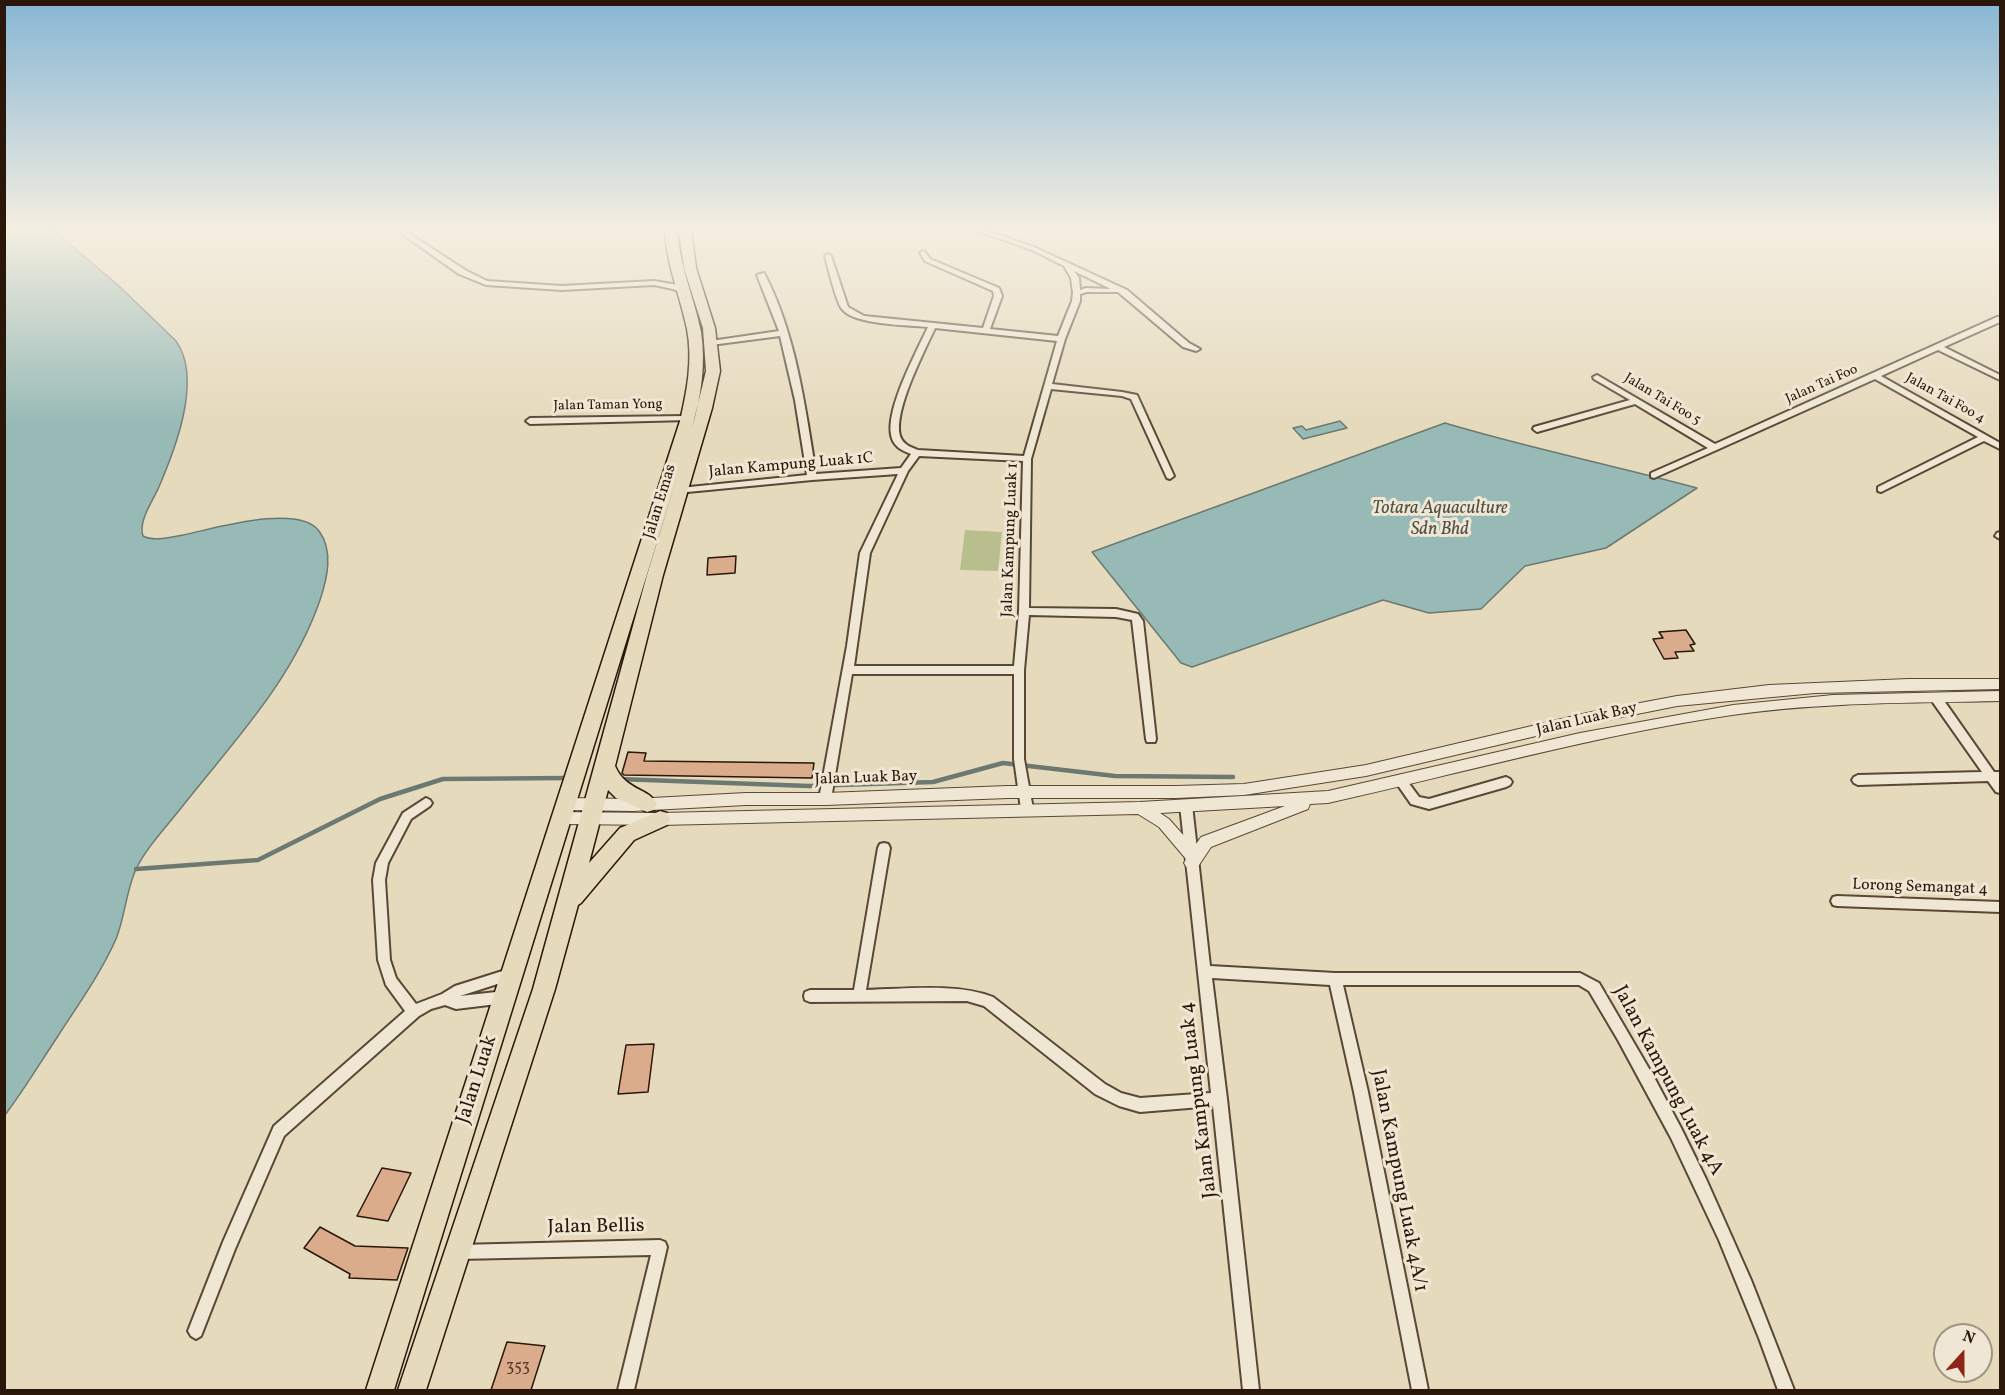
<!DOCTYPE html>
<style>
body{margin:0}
#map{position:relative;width:2005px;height:1395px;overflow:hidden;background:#e6dabd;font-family:Vollkorn,serif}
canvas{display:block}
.frame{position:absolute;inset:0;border:6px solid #2b1709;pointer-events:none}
.north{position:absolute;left:1933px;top:1323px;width:60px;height:60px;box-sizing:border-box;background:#efe7d4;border:2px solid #a19483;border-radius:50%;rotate:21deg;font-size:16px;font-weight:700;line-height:24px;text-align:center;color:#2b1709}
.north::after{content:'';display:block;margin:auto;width:21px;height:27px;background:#8f2418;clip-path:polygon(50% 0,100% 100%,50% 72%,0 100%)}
</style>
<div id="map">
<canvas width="2005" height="1395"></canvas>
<div class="frame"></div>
<div class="north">N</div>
</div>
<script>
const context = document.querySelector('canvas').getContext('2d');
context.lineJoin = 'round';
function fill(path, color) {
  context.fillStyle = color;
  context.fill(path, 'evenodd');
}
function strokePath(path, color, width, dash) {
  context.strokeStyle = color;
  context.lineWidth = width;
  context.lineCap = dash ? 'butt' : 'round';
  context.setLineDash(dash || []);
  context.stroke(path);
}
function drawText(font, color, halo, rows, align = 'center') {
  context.font = font + ' Vollkorn,serif';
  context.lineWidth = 6;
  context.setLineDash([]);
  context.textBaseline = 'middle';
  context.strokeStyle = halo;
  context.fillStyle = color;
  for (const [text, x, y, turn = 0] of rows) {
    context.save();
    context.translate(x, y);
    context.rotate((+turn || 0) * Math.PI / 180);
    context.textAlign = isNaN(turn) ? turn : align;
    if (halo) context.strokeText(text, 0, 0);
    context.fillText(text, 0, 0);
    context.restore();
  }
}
const green = new Path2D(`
 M 965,530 L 1002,532 L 998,571 L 960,570 Z`);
const water = new Path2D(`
 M 5,229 L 52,229 L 120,287 L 176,341 C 203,379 175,450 158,489 C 152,502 138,522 143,536 C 154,542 171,537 183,535 C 213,529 298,503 319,531 C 334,551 327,579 320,600 C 293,679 235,740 185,803 C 169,824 148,845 136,869 C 126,891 125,917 116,939 C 101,973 78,1005 58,1036 C 40,1063 24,1090 5,1115 Z
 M 1340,421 L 1347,428 L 1303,439 L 1293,428 L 1302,426 L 1306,430 Z
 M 1445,423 C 1528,448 1613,465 1697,488 L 1606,548 L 1525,566 L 1481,609 L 1429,613 L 1383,600 L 1192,667 L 1181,663 L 1092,552 Z`);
const stream = new Path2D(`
 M 619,779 L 809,786 L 933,782 L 1003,763 L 1115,776 L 1233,777
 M 136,869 L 258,860 L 380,799 L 443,779 L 567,778`);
const building = new Path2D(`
 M 736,556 L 735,573 L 707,575 L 708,558 Z
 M 1686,630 L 1695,644 L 1690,645 L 1694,651 L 1675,652 L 1678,658 L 1664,659 L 1653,639 L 1663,638 L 1659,632 Z
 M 628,752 L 646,753 L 644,761 L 814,763 L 812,778 L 624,775 L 622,773 Z
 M 654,1044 L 648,1092 L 618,1094 L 626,1045 Z
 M 382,1168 L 411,1173 L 388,1221 L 357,1216 Z
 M 320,1227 L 355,1246 L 408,1248 L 397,1280 L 349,1278 L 350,1274 L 304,1248 Z
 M 507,1342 L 545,1346 L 531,1390 L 491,1390 Z`);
const minor = new Path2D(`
 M 395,229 L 402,229 L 465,270 L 487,281 L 562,286 L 654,281 L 678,285 L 686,291 L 682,293 L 673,289 L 654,285 L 562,290 L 486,285 L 459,274 Z
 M 973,229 L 982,229 L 1036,248 L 1127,290 L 1189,343 L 1200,349 L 1196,351 L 1183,347 L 1118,292 L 1087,292 L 1080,294 L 1080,301 L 1065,339 L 1052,384 L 1122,392 L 1137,395 L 1174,476 L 1170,479 L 1167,478 L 1131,399 L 1122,396 L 1051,389 L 1031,459 L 1029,608 L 1116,609 L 1138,614 L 1143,621 L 1156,739 L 1155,742 L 1147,742 L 1146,739 L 1132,620 L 1116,617 L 1029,615 L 1024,670 L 1024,759 L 1033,809 L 1031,812 L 1027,814 L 1023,812 L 1021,809 L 1014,759 L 1014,674 L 852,674 L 831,799 L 829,802 L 825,804 L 821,802 L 819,799 L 847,646 L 860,553 L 898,474 L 812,480 L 677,493 L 677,489 L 680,488 L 807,475 L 795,400 L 780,336 L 711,345 L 707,343 L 711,341 L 779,331 L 757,275 L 764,273 C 796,334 805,406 816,474 L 901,468 L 911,454 C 901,450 893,446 891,435 C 886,408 916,353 928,327 C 908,325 854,325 842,309 C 836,302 828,267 825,256 L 828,254 L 831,256 L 848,307 L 864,316 L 983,328 L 994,296 L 993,291 L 925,261 L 920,253 L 923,251 L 925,252 L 930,259 L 999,288 L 1002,296 L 990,329 L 1058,336 L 1072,301 L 1073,293 L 1071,278 L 1064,266 L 1032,250 ZM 1074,271 L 1111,289 L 1086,288 L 1080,290 L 1079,278 ZM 935,328 L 1057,341 L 1024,456 L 918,450 C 911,447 903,445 900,436 C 893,411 924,352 935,328 ZM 919,456 L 1023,461 L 1019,611 L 1014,666 L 854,666 L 870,553 L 908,471 Z
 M 1997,317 L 2000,317 L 2000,322 L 1944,347 L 2000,375 L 2000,380 L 1938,350 L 1881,376 L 2000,443 L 2000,449 L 1984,441 L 1881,492 L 1878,491 L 1878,487 L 1978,437 L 1875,379 L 1654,478 L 1651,477 L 1651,473 L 1708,448 L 1635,404 L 1537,432 L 1533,429 L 1534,427 L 1630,400 L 1594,379 L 1593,377 L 1597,375 L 1715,444 Z
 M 686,416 L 690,418 L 689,420 L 530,424 L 526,421 L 530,418 Z
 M 2000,532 L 2000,539 L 1995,536 L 1997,533 Z
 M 1936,694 L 1940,695 L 1994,772 L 2000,772 L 2000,793 L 1996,792 L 1988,781 L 1858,785 L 1854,783 L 1852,780 L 1854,777 L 1858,775 L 1982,772 L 1932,701 L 1931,698 L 1932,695 Z
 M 1401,776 L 1405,778 L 1419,797 L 1429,799 L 1506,777 L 1510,779 L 1512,782 L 1510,785 L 1506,787 L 1429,809 L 1411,804 L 1395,781 L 1397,778 Z
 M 426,798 L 430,800 L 432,803 L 430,806 L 411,819 L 388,863 L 385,880 L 390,960 L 396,978 L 416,1004 L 442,994 L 455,986 L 512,968 L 516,970 L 518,974 L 516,978 L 460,996 L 505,991 L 510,993 L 511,997 L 510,1001 L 505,1003 L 456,1009 L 445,1005 L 431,1009 L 419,1016 L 284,1136 L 235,1249 L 201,1336 L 196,1339 L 191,1336 L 188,1331 L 223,1242 L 274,1126 L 405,1011 L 386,985 L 378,960 L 373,880 L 376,863 L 403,813 Z
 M 1186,800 L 1190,802 L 1192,805 L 1210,966 L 1335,973 L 1580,973 L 1599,983 L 1655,1079 L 1681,1128 L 1706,1179 L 1751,1280 L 1794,1390 L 1778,1390 L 1759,1338 L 1719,1240 L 1671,1138 L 1618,1040 L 1589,991 L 1579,985 L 1343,985 L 1368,1092 L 1428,1390 L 1412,1390 L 1354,1092 L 1330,985 L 1212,978 L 1227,1099 L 1259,1390 L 1243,1390 L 1213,1106 L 1140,1112 L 1119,1106 L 1095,1094 L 984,1006 L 967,1001 L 810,1002 L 805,1000 L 804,996 L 805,992 L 810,990 L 854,990 L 878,848 L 880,844 L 884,843 L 888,844 L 890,848 L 866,990 C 904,989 958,983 993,997 L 1105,1084 L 1121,1093 L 1140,1098 L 1211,1093 L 1180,805 L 1182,802 Z
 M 1837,896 L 2000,902 L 2000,912 L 1837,906 L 1833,905 L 1831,901 L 1833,897 Z
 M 660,1240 L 665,1242 L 667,1247 L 634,1390 L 618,1390 L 651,1255 L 458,1259 L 453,1257 L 451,1252 L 453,1247 L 458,1245 Z`);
const tertiary = new Path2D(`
 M 1908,679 L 2000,679 L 2000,689 L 1815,693 L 1677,706 L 1587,724 L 1366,776 L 1244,795 L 1176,798 L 1008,798 L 826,805 L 746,805 L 633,811 L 565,810 L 560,808 L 558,804 L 560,800 L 565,798 L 633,799 L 746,793 L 826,793 L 1008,786 L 1176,786 L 1244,784 L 1366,765 L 1587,713 L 1677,696 L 1769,685 Z
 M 2000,691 L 2000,701 C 1911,703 1821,702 1732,715 C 1596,735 1462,773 1328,803 L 1310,804 L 1308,809 L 1211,847 L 1197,868 L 1192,870 L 1187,868 L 1184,863 L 1186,859 L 1159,827 L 1138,814 L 660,825 L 561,824 L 556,822 L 554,818 L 556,814 L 561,812 L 660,813 L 1140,802 L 1328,791 L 1580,733 L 1733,705 L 1833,695 ZM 1285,806 L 1201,837 L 1194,847 L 1169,819 L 1160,813 Z`);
const primary = new Path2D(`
 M 665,229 L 677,229 C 679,265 694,297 701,332 C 706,365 701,397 692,428 L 706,371 L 703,328 L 684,268 L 679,229 L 691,229 L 696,268 L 715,328 L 720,371 L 712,408 L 663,575 L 615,766 C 626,791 649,788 657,804 L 654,810 L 647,812 L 616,798 L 608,790 L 589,863 L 620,828 L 660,811 L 667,813 L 670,819 L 667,825 L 634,840 L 581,903 L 578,905 L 555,989 L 426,1390 L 398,1390 L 533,989 L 647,575 L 679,471 L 394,1390 L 366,1390 L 680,421 C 687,391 693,360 687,329 C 680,295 666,264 665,229 Z`);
const farStreetnames = [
 ["Jalan Tai Foo",1822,385,-24],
 ["Jalan Tai Foo 4",1945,399,29],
 ["Jalan Tai Foo 5",1662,400,31],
 ["Jalan Taman Yong",608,406,-1]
];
const streetNames = [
 ["Jalan Kampung Luak 1C",791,466,-5],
 ["Jalan Emas",661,502,-73],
 ["Jalan Kampung Luak 1",1011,540,-88],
 ["Jalan Luak Bay",1587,720,-13],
 ["Jalan Luak Bay",866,779,-2],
 ["Lorong Semangat 4",1920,888,2]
];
const nearNumbernames = [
 ["353",518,1368]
];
const waterNames = [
 ["Totara Aquaculture",1440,510],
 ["Sdn Bhd",1440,531]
];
const nearStreetnames = [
 ["Jalan Luak",478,1080,-72],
 ["Jalan Kampung Luak 4A",1667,1081,62],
 ["Jalan Kampung Luak 4",1200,1100,-97],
 ["Jalan Kampung Luak 4A/1",1398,1181,79],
 ["Jalan Bellis",596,1228,-1]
];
fill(green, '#b9be8e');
fill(water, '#97bab6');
strokePath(water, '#6c7971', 1.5);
strokePath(stream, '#6c7971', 4.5);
fill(building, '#dbac8c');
strokePath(building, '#2b1709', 1.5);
strokePath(minor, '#5a4836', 4);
strokePath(tertiary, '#5a4836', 2);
strokePath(primary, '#2b1709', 3);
fill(minor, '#efe7d4');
fill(tertiary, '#efe7d4');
fill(primary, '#e6dabd');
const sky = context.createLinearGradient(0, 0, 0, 424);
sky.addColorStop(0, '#87b6d4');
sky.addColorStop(0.54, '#f4eee1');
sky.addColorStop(1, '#f4eee100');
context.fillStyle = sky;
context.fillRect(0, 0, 2005, 424);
drawText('14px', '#2b1709', '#efe7d4', farStreetnames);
drawText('16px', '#2b1709', '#efe7d4', streetNames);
drawText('16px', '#573c2a', null, nearNumbernames);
drawText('italic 18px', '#515046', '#efe7d4', waterNames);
drawText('20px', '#2b1709', '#efe7d4', nearStreetnames);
</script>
